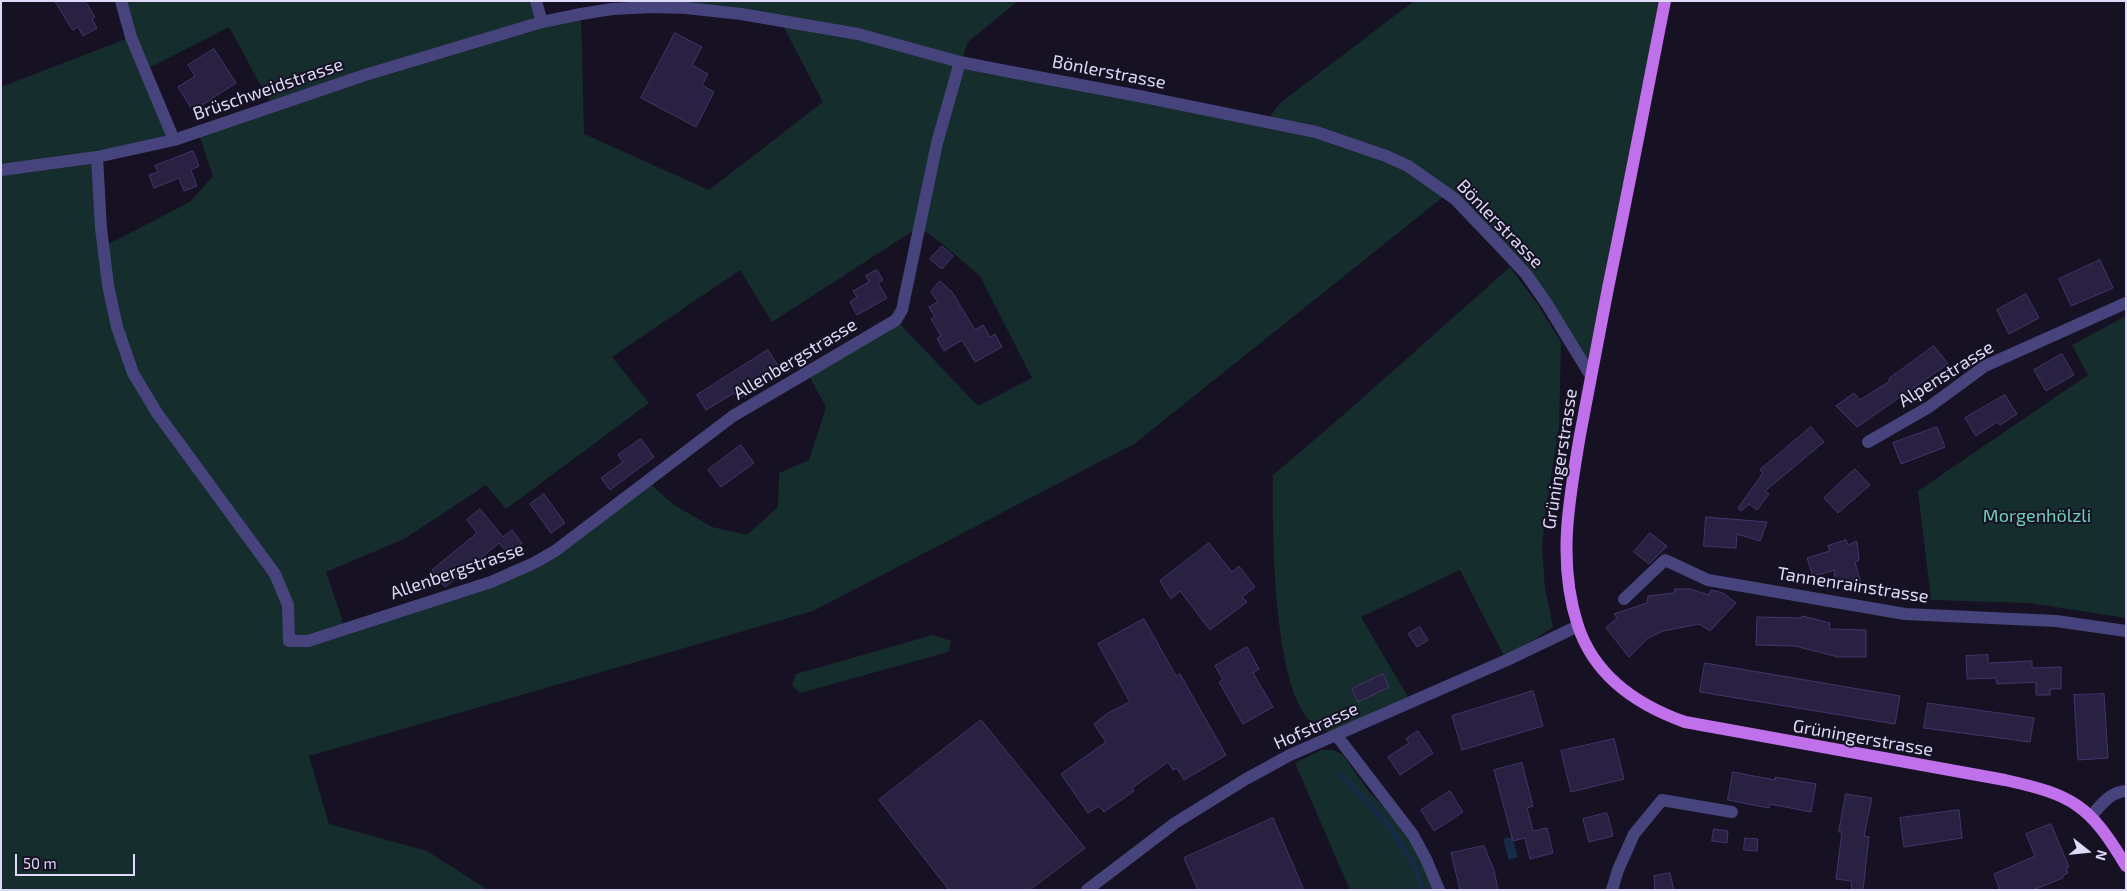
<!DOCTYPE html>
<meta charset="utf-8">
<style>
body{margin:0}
#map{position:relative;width:2127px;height:891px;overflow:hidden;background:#161224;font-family:"Exo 2",sans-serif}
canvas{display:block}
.frame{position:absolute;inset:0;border:2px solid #dfdafa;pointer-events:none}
.north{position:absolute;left:2062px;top:826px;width:50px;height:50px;-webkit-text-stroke:4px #161224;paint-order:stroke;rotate:106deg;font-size:14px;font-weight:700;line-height:20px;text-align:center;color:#dfdafa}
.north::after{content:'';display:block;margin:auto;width:18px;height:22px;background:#dfdafa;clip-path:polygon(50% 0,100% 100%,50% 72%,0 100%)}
.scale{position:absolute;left:15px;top:854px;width:120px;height:22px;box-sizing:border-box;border:2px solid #dfdafa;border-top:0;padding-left:6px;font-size:15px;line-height:18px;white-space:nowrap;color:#dfdafa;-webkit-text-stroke:4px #161224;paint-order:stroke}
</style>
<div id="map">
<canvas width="2127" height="891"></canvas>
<div class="frame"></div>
<div class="north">N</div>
<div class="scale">50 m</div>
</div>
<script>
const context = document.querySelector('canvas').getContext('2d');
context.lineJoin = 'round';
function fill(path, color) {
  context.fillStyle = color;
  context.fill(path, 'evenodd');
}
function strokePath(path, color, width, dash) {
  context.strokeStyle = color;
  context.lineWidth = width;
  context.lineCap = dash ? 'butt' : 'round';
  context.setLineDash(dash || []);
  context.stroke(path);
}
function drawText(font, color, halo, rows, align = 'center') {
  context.font = font + ' "Exo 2",sans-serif';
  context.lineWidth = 4;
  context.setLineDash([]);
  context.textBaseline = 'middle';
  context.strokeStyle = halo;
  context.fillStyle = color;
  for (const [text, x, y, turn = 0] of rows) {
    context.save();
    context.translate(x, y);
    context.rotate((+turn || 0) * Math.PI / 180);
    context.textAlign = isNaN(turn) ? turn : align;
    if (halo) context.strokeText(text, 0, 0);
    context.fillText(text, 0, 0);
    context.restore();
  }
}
const green = new Path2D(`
 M 121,1 L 536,1 L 542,22 L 581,14 L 584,134 L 709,190 L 823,102 L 780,20 L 686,8 L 686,1 L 1018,1 L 968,42 L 961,62 L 1267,121 L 1280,103 L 1414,1 L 1665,1 L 1591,376 L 1547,304 L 1477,221 L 1443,197 L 1134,444 L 813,611 L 309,756 L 329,824 L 427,851 L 488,890 L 1,890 L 1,87 L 131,37 ZM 229,27 L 272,106 L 198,132 L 213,176 L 190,202 L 103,247 L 97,157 L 174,140 L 145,70 ZM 919,227 L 940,242 L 980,276 L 1032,378 L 978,406 L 896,320 L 807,372 L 826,407 L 809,460 L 779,473 L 778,507 L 747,535 L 712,527 L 674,505 L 647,481 L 534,563 L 345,628 L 326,572 L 404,539 L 486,485 L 506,509 L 649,403 L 612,357 L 740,270 L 772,322 Z
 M 1510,267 L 1538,305 L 1561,342 L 1559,427 L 1546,507 L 1542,547 L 1545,588 L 1553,627 L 1535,639 L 1504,656 L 1460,570 L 1361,617 L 1408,697 L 1334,731 C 1269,738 1273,518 1273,475 L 1340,418 Z
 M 2126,316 L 2126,618 L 2029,603 L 1931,600 L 1918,491 L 2088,375 L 2072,345 Z
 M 933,635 L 951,641 L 948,652 L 800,693 L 792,685 L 796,674 Z
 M 1321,750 L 1333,750 L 1343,755 L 1367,789 L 1399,824 L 1415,848 L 1434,890 L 1350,890 L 1295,763 Z`);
const water = new Path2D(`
 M 1512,837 L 1518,857 L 1509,860 L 1503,839 Z`);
const stream = new Path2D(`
 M 1340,774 L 1390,827 L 1414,866 L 1423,890`);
const building = new Path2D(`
 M 55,1 L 85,1 L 95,17 L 92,19 L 97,28 L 83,36 L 78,27 L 73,30 Z
 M 675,33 L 702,47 L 692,65 L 708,74 L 702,85 L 714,92 L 696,127 L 641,98 Z
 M 214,49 L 236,83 L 193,111 L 178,87 L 195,76 L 188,65 Z
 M 193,151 L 199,166 L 191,170 L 197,186 L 184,191 L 179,178 L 154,188 L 149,175 L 158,172 L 155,166 Z
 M 942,246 L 953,256 L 942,269 L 930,259 Z
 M 2100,260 L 2113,288 L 2071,306 L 2059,279 Z
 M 877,270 L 883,280 L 878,283 L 887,298 L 857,315 L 850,302 L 857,297 L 853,291 L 869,282 L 866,276 Z
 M 940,281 L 952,292 L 975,330 L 983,325 L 990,337 L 995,334 L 1002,347 L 975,362 L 962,340 L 944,351 L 937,338 L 941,336 L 931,319 L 935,317 L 929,307 L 938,302 L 931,292 Z
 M 2026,294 L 2039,318 L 2009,334 L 1997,310 Z
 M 1934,346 L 1948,364 L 1857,427 L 1836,406 L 1854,393 L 1860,400 L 1890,381 L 1889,379 Z
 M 768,350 L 782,372 L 738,399 L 734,393 L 706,410 L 697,395 Z
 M 2062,354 L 2074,375 L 2046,391 L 2034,370 Z
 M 2005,395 L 2017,414 L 2000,425 L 1997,422 L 1976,436 L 1965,418 Z
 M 1811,427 L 1824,442 L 1765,491 L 1769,494 L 1757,510 L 1749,504 L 1741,511 L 1738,508 L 1763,473 L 1760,470 Z
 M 1937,427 L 1945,447 L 1901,464 L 1893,443 Z
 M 641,439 L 654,457 L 610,490 L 601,478 L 623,462 L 618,455 Z
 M 741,445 L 754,463 L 721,487 L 708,470 Z
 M 1855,469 L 1870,485 L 1838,513 L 1824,498 Z
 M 544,494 L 565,523 L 551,533 L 530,504 Z
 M 480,509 L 503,537 L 512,530 L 522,543 L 509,554 L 499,543 L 445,587 L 432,570 L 477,533 L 467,520 Z
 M 1706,517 L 1767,522 L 1760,541 L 1737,534 L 1736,548 L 1704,546 Z
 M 1650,533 L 1667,546 L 1649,564 L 1634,552 Z
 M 1846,540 L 1848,545 L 1857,541 L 1859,560 L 1855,562 L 1861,583 L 1834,579 L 1835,570 L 1813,576 L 1807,558 L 1830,551 L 1828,546 Z
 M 1209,543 L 1232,572 L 1239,566 L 1255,587 L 1242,597 L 1247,602 L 1210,630 L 1180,591 L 1171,599 L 1160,581 Z
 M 1675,589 L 1690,589 L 1709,595 L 1711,590 L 1723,593 L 1736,603 L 1710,631 L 1699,624 L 1663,631 L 1648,638 L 1629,657 L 1606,628 L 1617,618 L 1614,614 L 1647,603 L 1648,596 L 1674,593 Z
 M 1802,616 L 1830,623 L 1829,629 L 1866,630 L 1866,657 L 1838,657 L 1795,646 L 1756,645 L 1757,617 L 1801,618 Z
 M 1144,619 L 1176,676 L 1180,674 L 1226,755 L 1184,780 L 1177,768 L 1173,770 L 1168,762 L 1132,788 L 1134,791 L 1104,812 L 1099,806 L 1088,813 L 1061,774 L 1106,742 L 1094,724 L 1108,713 L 1130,702 L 1098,644 Z
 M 1420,627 L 1428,640 L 1417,647 L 1408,634 Z
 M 1247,647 L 1259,669 L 1253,673 L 1273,707 L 1243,724 L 1219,682 L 1223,680 L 1215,666 Z
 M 1988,655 L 1988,663 L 2032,661 L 2032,668 L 2061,667 L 2061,689 L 2050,689 L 2050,695 L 2036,695 L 2036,682 L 1997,684 L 1996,678 L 1967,679 L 1966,656 Z
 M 1705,663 L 1900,696 L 1895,724 L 1700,692 Z
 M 1383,674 L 1389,687 L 1358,702 L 1352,689 Z
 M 1533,691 L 1543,726 L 1462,750 L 1452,716 Z
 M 2104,694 L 2108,758 L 2078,760 L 2074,695 Z
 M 1928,703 L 2034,718 L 2030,742 L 1924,728 Z
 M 981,720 L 1085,848 L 1030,890 L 949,890 L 879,800 Z
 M 1418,731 L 1433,753 L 1400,775 L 1388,757 L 1409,743 L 1406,739 Z
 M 1614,739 L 1624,779 L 1571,792 L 1561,751 Z
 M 1522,763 L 1533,806 L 1527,808 L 1533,831 L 1547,828 L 1553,853 L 1530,859 L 1525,838 L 1513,841 L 1494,770 Z
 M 1733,772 L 1775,780 L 1775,777 L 1816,784 L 1811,812 L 1770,804 L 1769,808 L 1728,800 Z
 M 1450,791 L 1463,812 L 1434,831 L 1421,810 Z
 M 1846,794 L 1872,798 L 1864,836 L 1869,837 L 1863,890 L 1852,890 L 1851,881 L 1836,879 L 1842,832 L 1839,832 Z
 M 1959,810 L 1962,838 L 1904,847 L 1900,818 Z
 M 1607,813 L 1613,836 L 1589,842 L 1583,819 Z
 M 1273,818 L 1304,890 L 1198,890 L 1184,858 Z
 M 2051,824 L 2069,867 L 2066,868 L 2068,873 L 2062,876 L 2063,878 L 2033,890 L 2000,890 L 1994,874 L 2035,856 L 2026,834 Z
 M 1714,829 L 1728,831 L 1727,843 L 1712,841 Z
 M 1745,838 L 1758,839 L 1757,851 L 1744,850 Z
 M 1484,846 L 1494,870 L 1498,890 L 1460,890 L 1451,853 Z
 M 1670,873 L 1674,890 L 1655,890 L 1654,876 Z`);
const minor = new Path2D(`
 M 121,1 L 131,37 L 174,140
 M 536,1 L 542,22
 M 97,157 L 101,228 L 108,285 L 117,327 L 133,373 L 157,413 L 275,574 L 288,605 L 289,641 L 308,641 L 491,582 L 534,563 L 555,551 L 733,416 L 896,320 L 902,310 L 937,143 L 960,62
 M 1,170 L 97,157 L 174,140 L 365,75 L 542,22 L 581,14 L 612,9 L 653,7 L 686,8 L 741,14 L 858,34 L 960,62 L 1011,72 L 1139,96 L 1316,132 L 1386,156 L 1408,166 L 1455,199 L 1500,246 L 1526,274 L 1547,304 L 1591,376
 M 1868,442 L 1929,407 L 1985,366 L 2126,303
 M 1624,599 L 1665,560 L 1708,580 L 1905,614 L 2056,621 L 2126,631
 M 1337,736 L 1413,835 L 1426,859 L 1439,890
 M 2091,816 C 2101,805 2110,792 2126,791
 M 1087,890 L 1175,823 L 1246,779 L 1290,755 L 1507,660 L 1578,626
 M 1612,890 L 1618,870 L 1634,834 L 1662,800 L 1732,812`);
const major = new Path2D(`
 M 1665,1 C 1646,97 1628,192 1608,288 C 1599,337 1589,386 1580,435 C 1569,500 1557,562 1578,626 C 1595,677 1637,705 1685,722 L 2005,780 C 2073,795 2090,805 2126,866`);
const streetNames = [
 ["Bönlerstrasse",1109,72,11],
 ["Brüschweidstrasse",268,89,-19],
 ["Bönlerstrasse",1500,224,46],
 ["Allenbergstrasse",795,359,-31],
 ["Alpenstrasse",1946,374,-32],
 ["Grüningerstrasse",1560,459,-81],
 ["Allenbergstrasse",457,571,-19],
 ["Tannenrainstrasse",1853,585,9],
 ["Hofstrasse",1316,726,-24],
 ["Grüningerstrasse",1863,738,10]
];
const parkNames = [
 ["Morgenhölzli",2037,516]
];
fill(green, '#162d2d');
fill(water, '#172a48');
strokePath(stream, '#172a48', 5);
fill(building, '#282142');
strokePath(building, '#42366b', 1);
strokePath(minor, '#47447d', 12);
strokePath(major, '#c070eb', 12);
drawText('18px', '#dfdafa', '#161224', streetNames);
drawText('18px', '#70d1ba', '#161224', parkNames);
</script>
